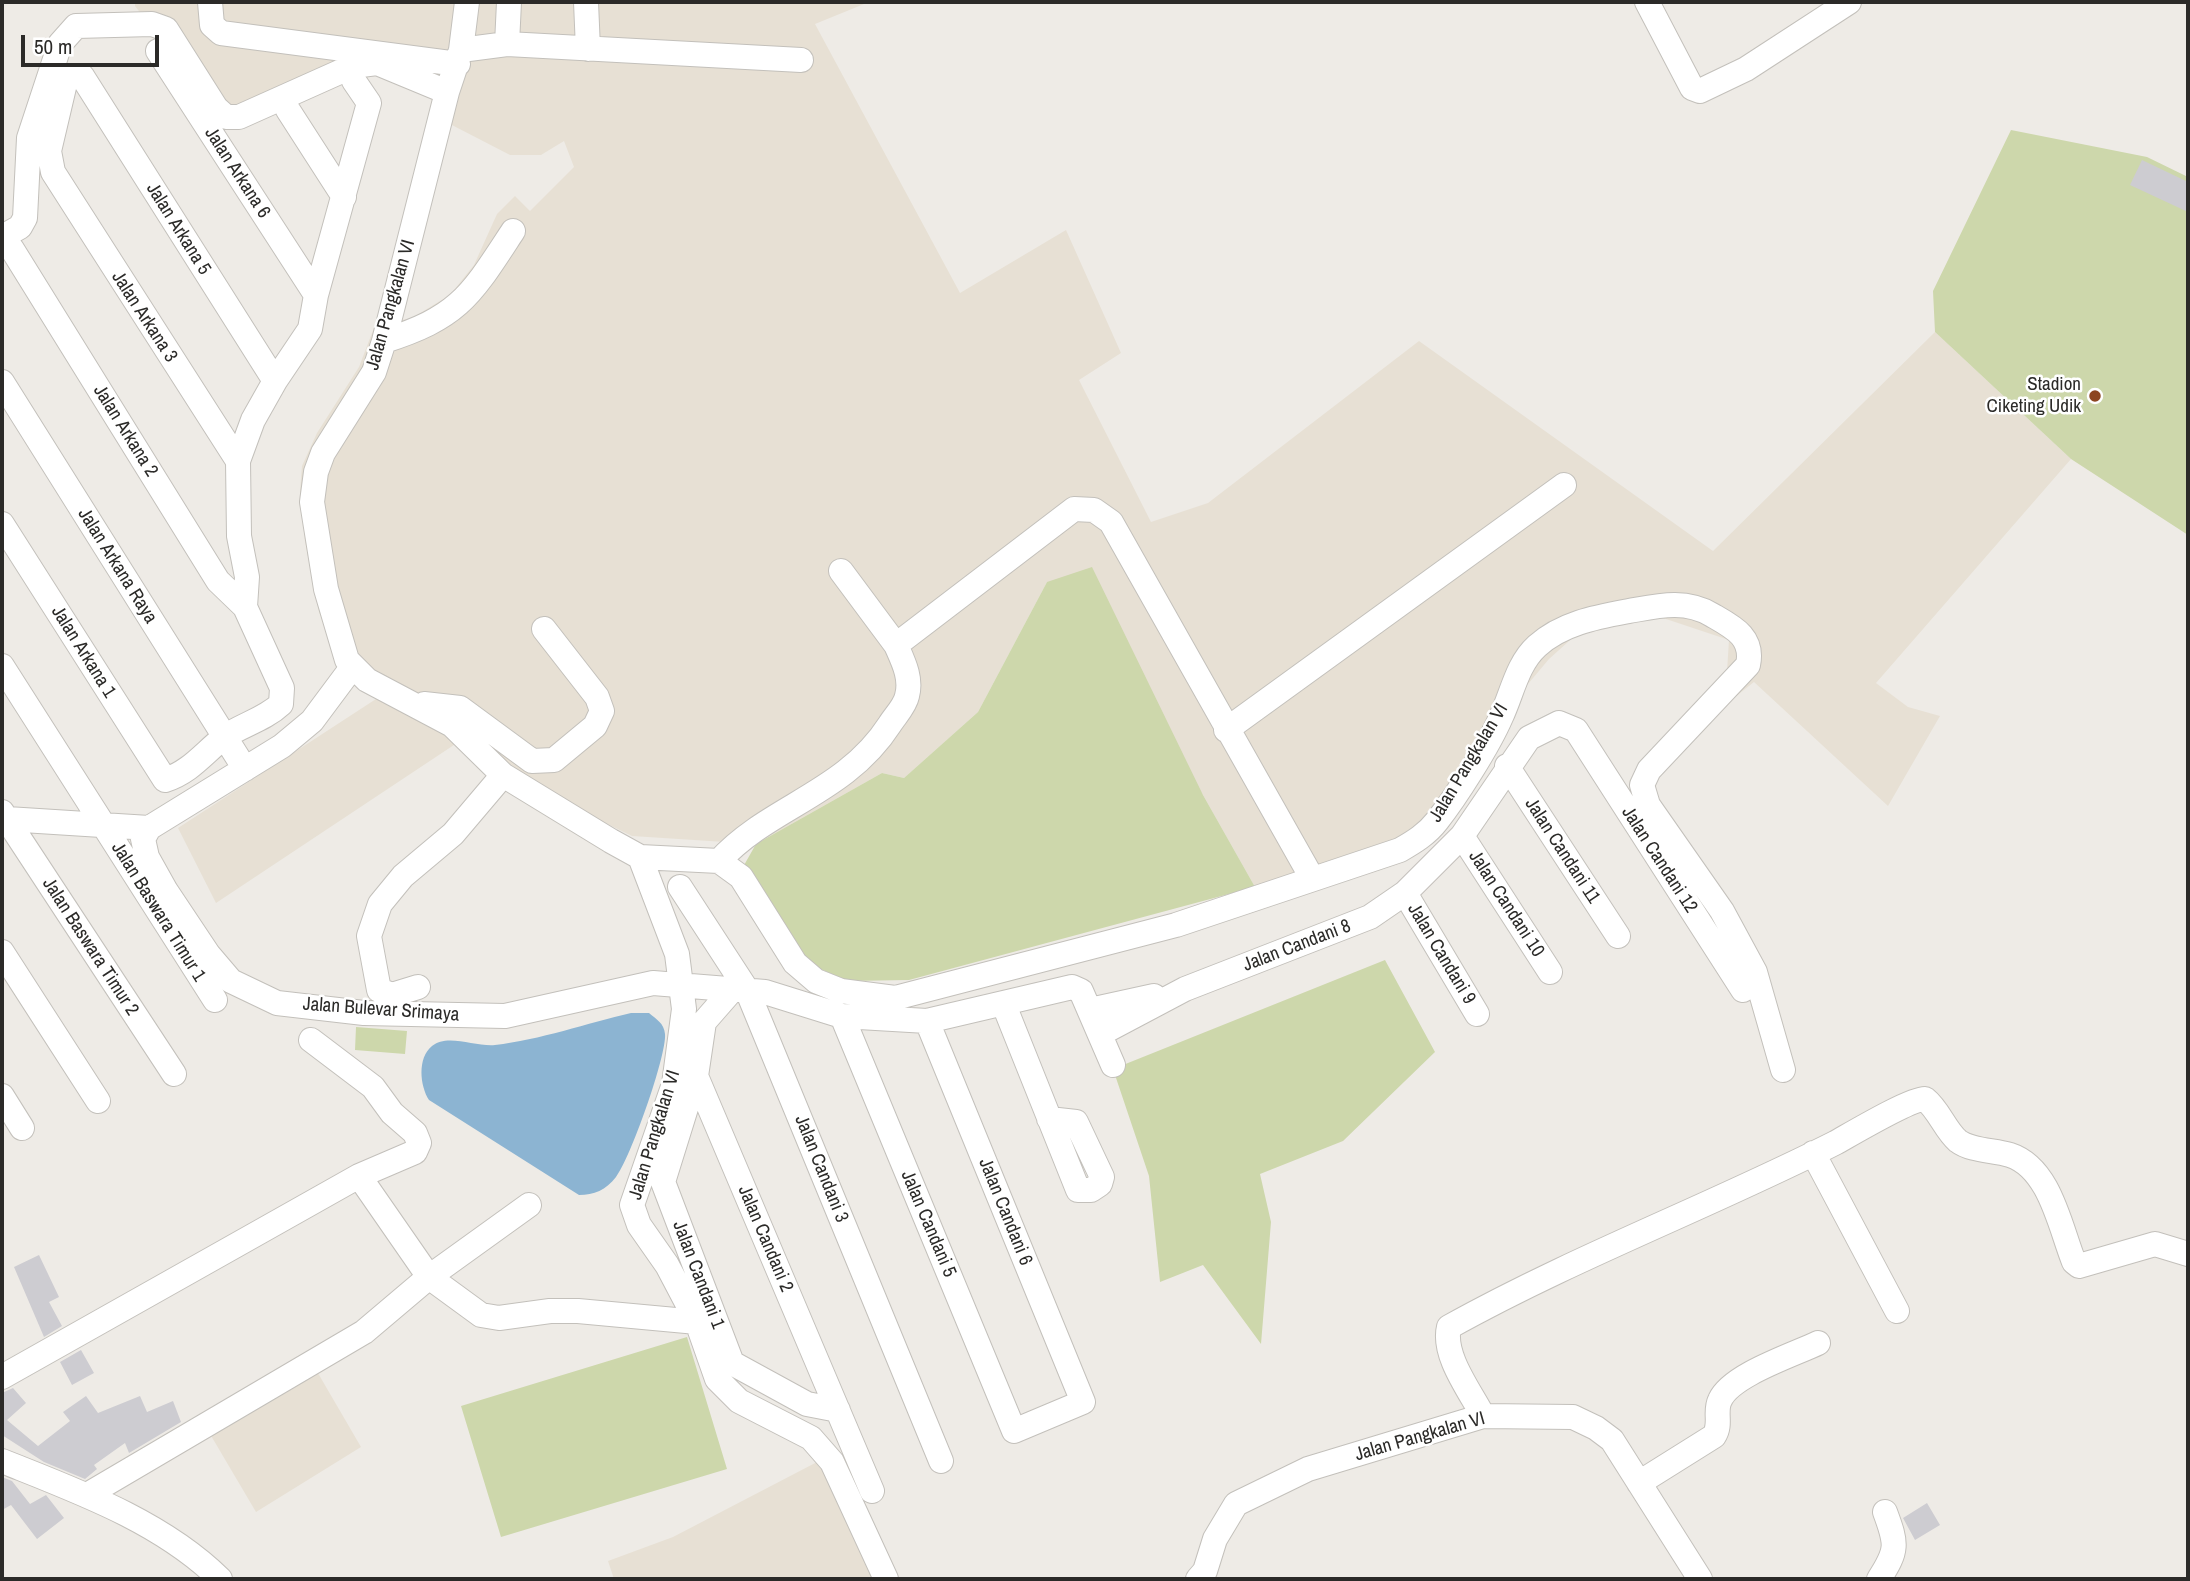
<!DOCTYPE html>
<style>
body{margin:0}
#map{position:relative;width:2190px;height:1581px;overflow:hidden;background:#eeebe6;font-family:"Archivo Narrow",sans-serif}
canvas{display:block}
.frame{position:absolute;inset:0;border:4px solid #2b2a28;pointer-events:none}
.scale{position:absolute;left:21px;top:35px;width:138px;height:32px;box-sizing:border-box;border:4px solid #2b2a28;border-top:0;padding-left:9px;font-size:21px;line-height:24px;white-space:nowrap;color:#2b2a28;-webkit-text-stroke:5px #fff;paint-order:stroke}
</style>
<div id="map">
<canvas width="2190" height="1581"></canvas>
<div class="frame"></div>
<div class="scale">50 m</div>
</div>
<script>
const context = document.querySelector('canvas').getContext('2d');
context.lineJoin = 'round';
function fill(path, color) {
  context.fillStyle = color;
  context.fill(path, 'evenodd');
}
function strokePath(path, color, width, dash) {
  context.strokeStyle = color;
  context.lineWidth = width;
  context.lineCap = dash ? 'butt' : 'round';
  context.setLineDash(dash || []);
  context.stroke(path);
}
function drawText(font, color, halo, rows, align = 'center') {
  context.font = font + ' "Archivo Narrow",sans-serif';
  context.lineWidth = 5;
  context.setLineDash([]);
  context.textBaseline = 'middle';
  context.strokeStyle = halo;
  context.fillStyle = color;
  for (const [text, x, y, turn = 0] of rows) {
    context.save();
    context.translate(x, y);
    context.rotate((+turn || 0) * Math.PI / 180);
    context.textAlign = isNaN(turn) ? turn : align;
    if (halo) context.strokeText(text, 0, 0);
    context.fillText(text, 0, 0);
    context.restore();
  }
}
const built = new Path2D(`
 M 135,2 L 869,2 L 815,24 L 960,293 L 1066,230 L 1121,353 L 1079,380 L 1151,522 L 1208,503 L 1419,341 L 1713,551 L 1935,332 L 2071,459 L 1876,683 L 1908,707 L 1940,716 L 1888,806 L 1754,682 L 1628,782 L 1727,672 L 1729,640 L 1660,617 L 1578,633 L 1549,659 L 1512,703 L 1438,834 L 1255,887 L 1203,795 L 1047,582 L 978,712 L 904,778 L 882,773 L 756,844 L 632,836 L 550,796 L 472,733 L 216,903 L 178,828 L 376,699 L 347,679 L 319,612 L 305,541 L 300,491 L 302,466 L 317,433 L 359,367 L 375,325 L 412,318 L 450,295 L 474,265 L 497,214 L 515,196 L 530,211 L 574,167 L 564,141 L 541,155 L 510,155 L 448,123 L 433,95 L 369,69 L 226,124 L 135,6 Z
 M 315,1368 L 361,1447 L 256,1512 L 210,1434 Z
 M 819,1461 L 883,1579 L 614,1579 L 608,1561 L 673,1537 Z`);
const green = new Path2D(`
 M 2011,130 L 2147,157 L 2188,177 L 2188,535 L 2071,459 L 1935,332 L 1933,291 Z
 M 1092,567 L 1203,795 L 1255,887 L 909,980 L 847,981 L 805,962 L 743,867 L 756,844 L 882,773 L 904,778 L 978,712 L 1047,582 Z
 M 1385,960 L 1435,1052 L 1343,1141 L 1260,1174 L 1271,1222 L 1261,1344 L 1203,1265 L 1160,1282 L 1149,1176 L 1113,1069 Z
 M 356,1027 L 407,1031 L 405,1054 L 355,1050 Z
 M 687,1337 L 727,1469 L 501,1537 L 461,1406 Z`);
const water = new Path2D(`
 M 631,1013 L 649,1013 C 656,1019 664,1023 665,1034 C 667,1055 630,1160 616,1177 C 606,1190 594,1195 579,1195 L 429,1100 C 420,1086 417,1058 432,1046 C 447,1033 476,1047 495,1045 C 539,1040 588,1023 631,1013 Z`);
const building = new Path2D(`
 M 2142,160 L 2188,182 L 2188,212 L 2130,185 Z
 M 39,1255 L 59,1297 L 49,1302 L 62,1326 L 44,1337 L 14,1267 Z
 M 81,1350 L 94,1373 L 72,1385 L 60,1362 Z
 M 13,1388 L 26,1403 L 7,1420 L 38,1446 L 70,1421 L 63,1412 L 86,1396 L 98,1413 L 140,1396 L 147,1412 L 173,1401 L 181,1422 L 129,1453 L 125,1443 L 94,1465 L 97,1469 L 85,1479 L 44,1462 L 2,1435 L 2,1393 Z
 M 2,1477 L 12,1481 L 30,1504 L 46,1495 L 64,1518 L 37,1539 L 11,1505 L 2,1510 Z
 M 1927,1503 L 1940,1525 L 1915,1540 L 1903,1518 Z`);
const minor = new Path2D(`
 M 210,2 L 212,25 L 221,33 L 458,64
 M 467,2 L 461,50 L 447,92 L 384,341 L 374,372 L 323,453 L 316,472 L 312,502 L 326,589 L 347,660 L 367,680 L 452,725 L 503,775 L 611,841 L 640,857 L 719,861 L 741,877 L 795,963 L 816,981 L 841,991 L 895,998 L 1176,925 L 1400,850 C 1414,842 1427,834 1437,821 C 1456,797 1489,745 1501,717 C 1512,694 1517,664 1537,646 C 1562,623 1597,617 1629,611 C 1658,606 1685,599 1712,615 C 1733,627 1754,637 1748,665 L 1649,770 L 1642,785 L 1648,805 L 1722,911 L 1755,972 L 1783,1070
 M 586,2 L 588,49
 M 1647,2 L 1692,88 L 1700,91 L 1746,69 L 1849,2
 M 507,44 L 509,2
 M 461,50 L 507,44 L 801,60
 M 158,51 L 316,295
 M 288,110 L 344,197
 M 2,237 L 20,227 L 25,218 L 29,138 L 60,44 L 76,26 L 152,24 L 166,29 L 216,108 L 226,117 L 239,117 L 353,66 L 377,63 L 447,92
 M 12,249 L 218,581 L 245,607
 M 384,341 C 460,317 471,295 513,231
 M 2,382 L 245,769
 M 238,461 L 53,172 L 49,151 L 65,83 L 73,76 L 82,76 L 275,381
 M 2,524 L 165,780 C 190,772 203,754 223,738 C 241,725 264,720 281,704 L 282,688 L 245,607 L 247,577 L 239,536 L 238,461 L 253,420 L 275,381 L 310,329 L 316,295 L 369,103 L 354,81
 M 841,571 L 896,645 L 1074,509 L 1094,510 L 1111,522 L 1312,878
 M 2,666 L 215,1000
 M 353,666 L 312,721 L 282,746 L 149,828 L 143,839 L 147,857 L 166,891 L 208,954 L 231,981 L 277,1003 L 364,1013 L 505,1016 L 653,983 L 765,992 L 842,1016 L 927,1021 L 1072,987 L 1081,991 L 1113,1065
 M 424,704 L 460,708 L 532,761 L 554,760 L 595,726 L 602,711 L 597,697 L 544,629
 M 1226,730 L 1564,485
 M 1507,766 L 1618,936
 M 2,812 L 174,1074
 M 2,822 L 7,819 L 149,828
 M 1462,836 L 1550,972
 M 640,857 L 677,954 L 684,1009 L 674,1084 L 632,1205 L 639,1225 L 667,1265 L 697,1322 L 717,1379 L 739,1401 L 811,1438 L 832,1462 L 886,1579
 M 719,861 C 769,806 845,794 890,724 C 895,716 905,706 907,696 C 912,678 903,661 896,645
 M 680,887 L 747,990 L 941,1461
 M 1405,893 L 1477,1014
 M 2,952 L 98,1101
 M 418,987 L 392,995 L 379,990 L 369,936 L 380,904 L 403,876 L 453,834 L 503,775
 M 732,990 L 704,1022 L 696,1076 L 872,1491
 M 1004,1005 L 1078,1190 L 1091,1190 L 1100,1184 L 1102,1177 L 1076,1122 L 1049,1119
 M 1090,1010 L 1154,996
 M 842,1016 L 1014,1431 L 1083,1402 L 927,1021
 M 1100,1034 L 1185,989 L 1370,917 L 1405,893 L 1462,836 L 1529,738 L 1559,723 L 1576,730 L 1743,990
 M 696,1076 L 663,1182 L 732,1363 L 807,1404 L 838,1410
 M 2,1096 L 22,1128
 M 1813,1153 L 1897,1311
 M 359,1176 L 429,1277 L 481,1315 L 499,1318 L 550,1311 L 578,1311 L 697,1322
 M 2,1377 L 359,1176 L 415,1152 L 419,1143 L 415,1133 L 392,1113 L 373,1087 L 311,1040
 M 1483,1416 C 1470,1391 1442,1355 1449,1327 C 1573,1258 1708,1207 1835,1143 C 1853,1133 1910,1099 1925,1099 C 1939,1110 1945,1130 1958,1141 C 1971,1151 1994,1150 2010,1155 C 2050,1168 2060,1227 2074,1262 L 2079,1266 L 2155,1244 L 2188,1254
 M 2,1461 C 77,1491 161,1521 220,1579
 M 1639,1483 L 1714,1436 C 1722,1424 1714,1412 1720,1400 C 1731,1375 1793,1355 1818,1343
 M 87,1495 L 364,1332 L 429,1277 L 529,1205
 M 1198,1579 L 1205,1571 L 1215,1539 L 1236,1504 L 1308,1469 L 1483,1416 L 1573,1417 L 1596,1428 L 1612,1440 L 1700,1579
 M 1879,1579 C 1898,1550 1897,1544 1885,1512`);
const markers = [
 [2095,396,7,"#8c4520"]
];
const streetNames = [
 ["Jalan Arkana 6",237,173,57],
 ["Jalan Arkana 5",178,229,58],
 ["Jalan Pangkalan VI",391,305,-74],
 ["Jalan Arkana 3",144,317,57],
 ["Jalan Arkana 2",125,431,58],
 ["Jalan Arkana Raya",117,566,58],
 ["Jalan Arkana 1",83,652,58],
 ["Jalan Pangkalan VI",1469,763,-59],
 ["Jalan Candani 11",1562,851,57],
 ["Jalan Candani 12",1659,860,57],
 ["Jalan Candani 10",1506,904,57],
 ["Jalan Baswara Timur 1",158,912,58],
 ["Jalan Candani 8",1297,946,-21],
 ["Jalan Baswara Timur 2",90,947,57],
 ["Jalan Candani 9",1441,954,59],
 ["Jalan Bulevar Srimaya",381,1010,4],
 ["Jalan Pangkalan VI",655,1135,-73],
 ["Jalan Candani 3",821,1169,68],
 ["Jalan Candani 6",1005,1212,68],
 ["Jalan Candani 5",928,1224,67],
 ["Jalan Candani 2",765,1239,67],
 ["Jalan Candani 1",698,1275,69],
 ["Jalan Pangkalan VI",1420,1437,-16]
];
const poiNames = [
 ["Stadion",2081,385],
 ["Ciketing Udik",2081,407]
];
fill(built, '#e7e0d4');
fill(green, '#cdd7ab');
fill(water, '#8cb4d2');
fill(building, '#cdccd1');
strokePath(minor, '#c3c0bb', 26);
strokePath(minor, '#fff', 24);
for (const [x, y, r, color] of markers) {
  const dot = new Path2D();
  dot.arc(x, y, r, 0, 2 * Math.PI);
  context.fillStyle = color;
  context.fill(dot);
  strokePath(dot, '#fff', 2.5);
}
drawText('19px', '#2b2a28', '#fff', streetNames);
drawText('19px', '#2b2a28', '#fff', poiNames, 'right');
</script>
